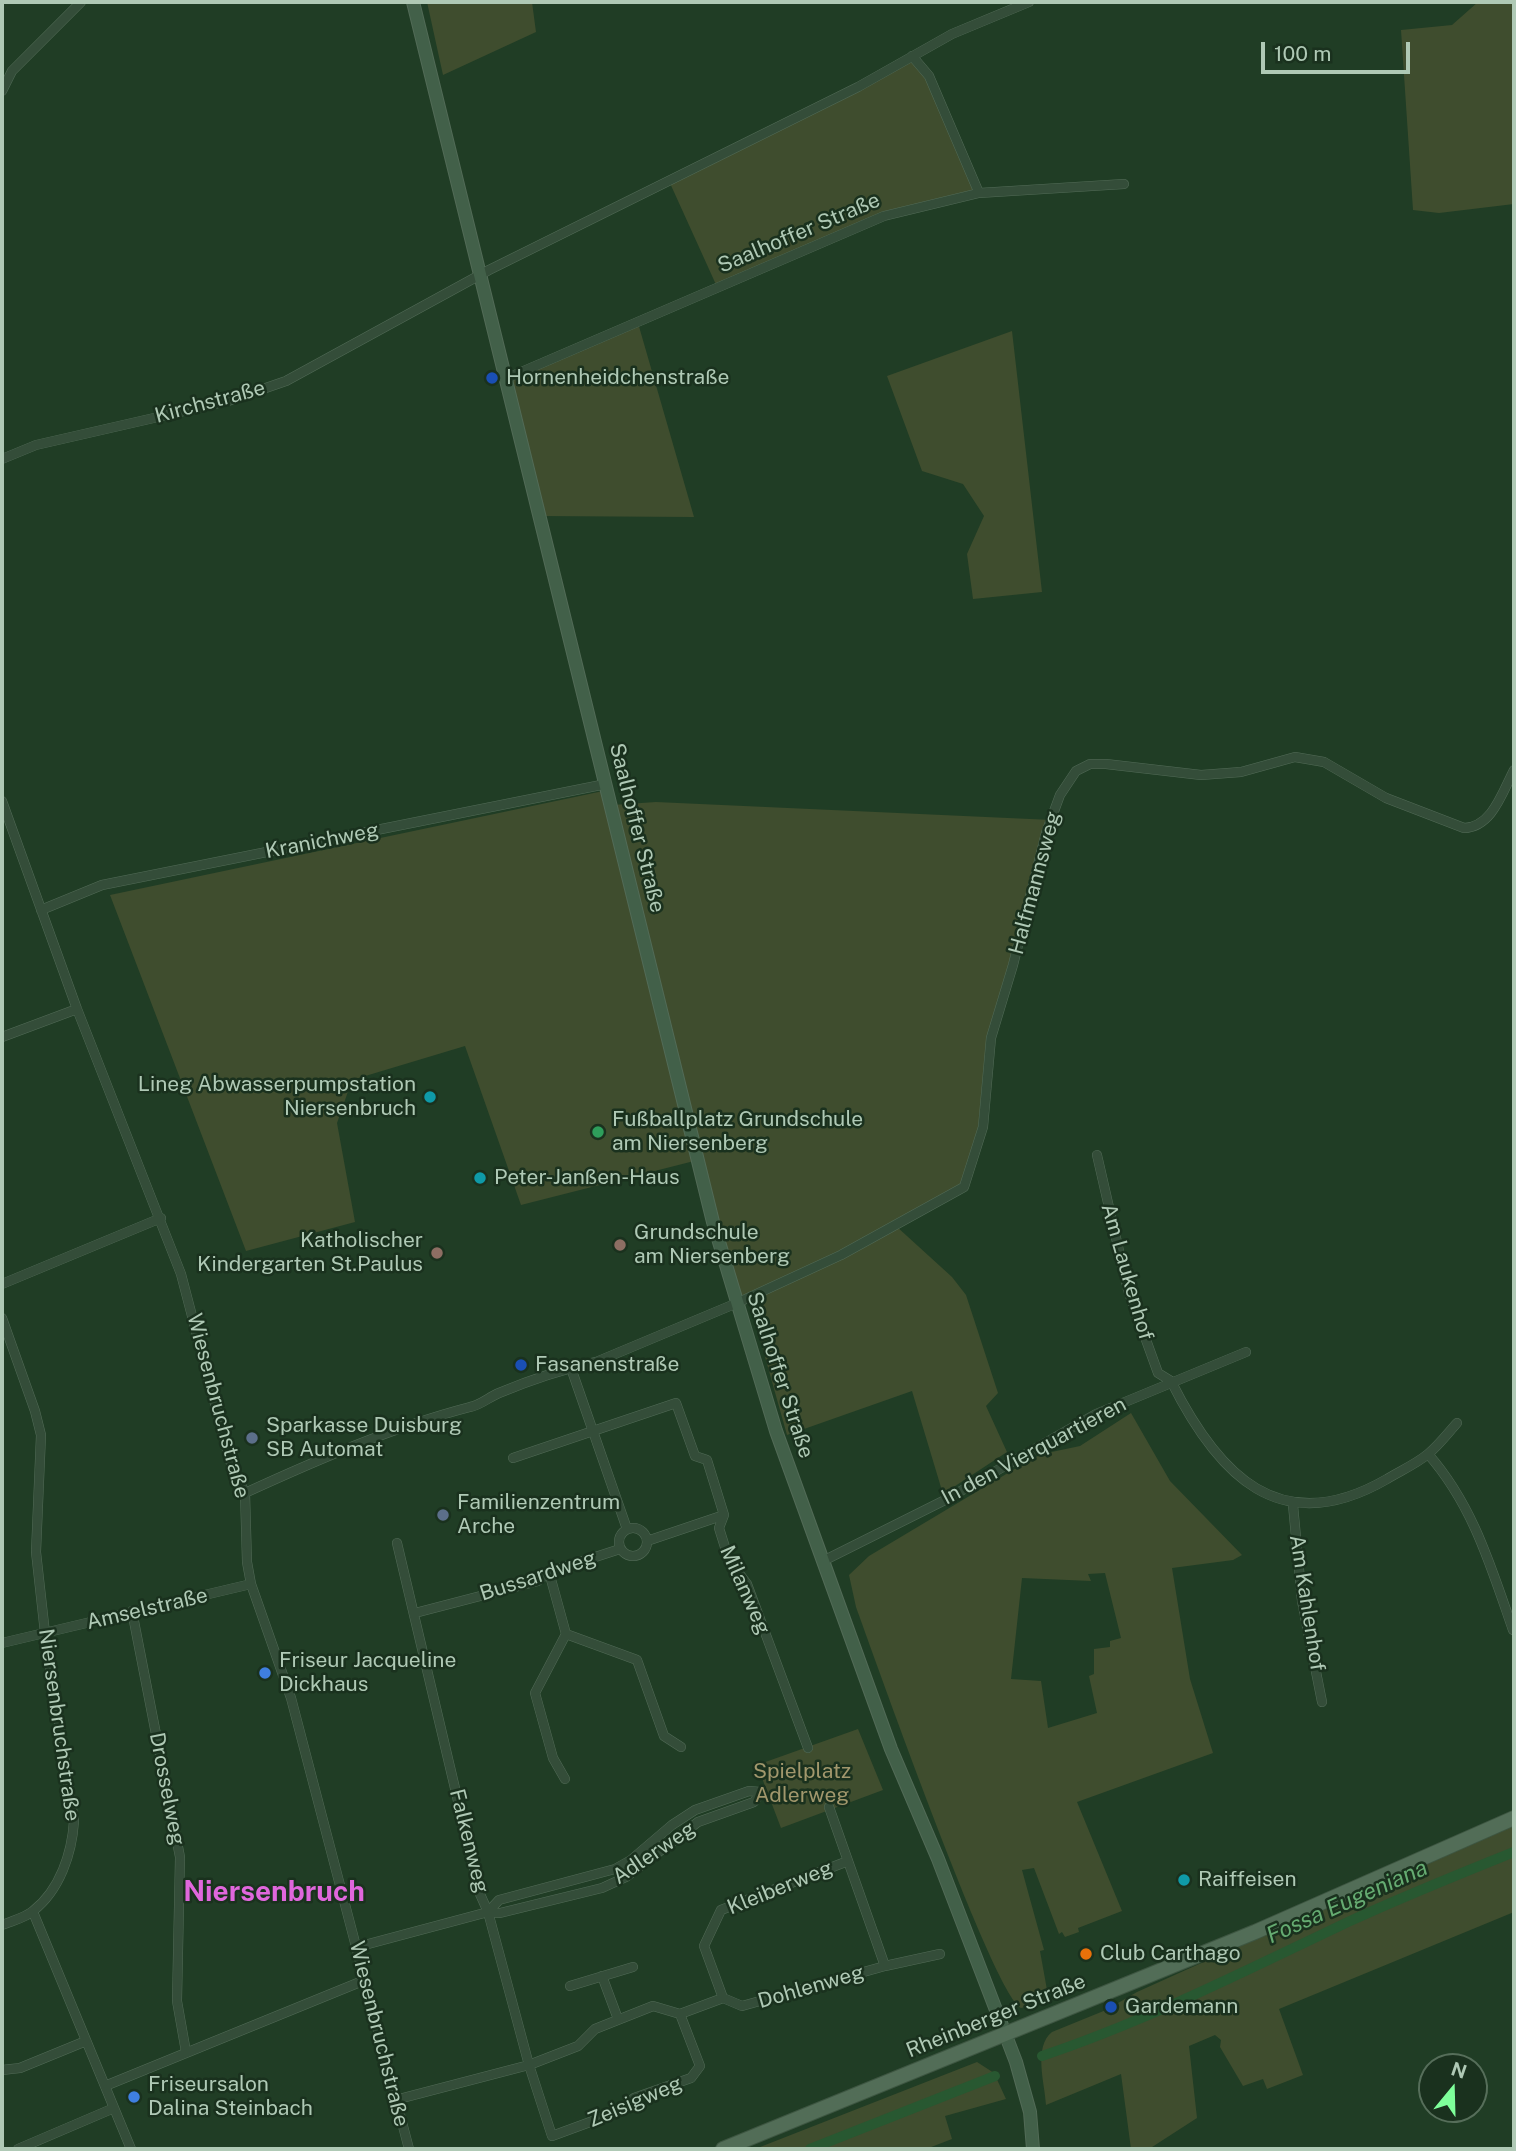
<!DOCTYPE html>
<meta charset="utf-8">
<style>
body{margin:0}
#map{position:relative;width:1516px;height:2151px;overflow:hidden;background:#203d25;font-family:"Public Sans",sans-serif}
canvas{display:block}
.frame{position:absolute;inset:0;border:4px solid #afc9b5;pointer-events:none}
.north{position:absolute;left:1418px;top:2053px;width:70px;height:70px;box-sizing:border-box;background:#1a311e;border:2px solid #566e5a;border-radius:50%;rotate:19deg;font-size:19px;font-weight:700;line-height:28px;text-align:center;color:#afc9b5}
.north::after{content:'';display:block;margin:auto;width:24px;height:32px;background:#7eff9a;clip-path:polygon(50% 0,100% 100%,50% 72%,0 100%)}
.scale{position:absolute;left:1261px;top:42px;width:149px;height:32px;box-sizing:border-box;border:4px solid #afc9b5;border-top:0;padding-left:9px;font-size:21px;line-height:24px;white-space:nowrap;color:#afc9b5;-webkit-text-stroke:5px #1a311e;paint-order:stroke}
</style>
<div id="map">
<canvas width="1516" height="2151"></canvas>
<div class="frame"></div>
<div class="north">N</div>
<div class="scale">100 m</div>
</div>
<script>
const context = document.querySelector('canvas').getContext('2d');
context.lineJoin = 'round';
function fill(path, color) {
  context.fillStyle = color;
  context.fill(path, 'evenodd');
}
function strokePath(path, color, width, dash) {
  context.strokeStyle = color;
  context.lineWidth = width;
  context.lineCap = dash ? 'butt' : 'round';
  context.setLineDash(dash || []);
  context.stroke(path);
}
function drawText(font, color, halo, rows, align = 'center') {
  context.font = font + ' "Public Sans",sans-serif';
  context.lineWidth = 5;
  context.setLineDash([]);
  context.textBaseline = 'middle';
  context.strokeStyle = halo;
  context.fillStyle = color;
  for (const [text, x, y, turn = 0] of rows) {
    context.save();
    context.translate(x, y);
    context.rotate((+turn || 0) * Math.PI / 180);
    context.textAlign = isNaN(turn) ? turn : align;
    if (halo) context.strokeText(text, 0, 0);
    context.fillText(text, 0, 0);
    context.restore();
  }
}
const green = new Path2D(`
 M 427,2 L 532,2 L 536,32 L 443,75 Z
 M 1478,2 L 1514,2 L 1514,204 L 1439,213 L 1413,210 L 1401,30 L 1452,25 Z
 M 912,56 L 929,76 L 979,193 L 884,216 L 718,289 L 669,181 Z
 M 638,323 L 694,517 L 539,516 L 505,379 Z
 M 1012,331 L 1042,592 L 973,599 L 967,554 L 984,516 L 963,484 L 922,471 L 887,376 Z
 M 608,790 L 612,805 L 656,802 L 1052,820 L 989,1043 L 982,1126 L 963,1192 L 896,1226 L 952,1277 L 966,1295 L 998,1393 L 986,1406 L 1007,1452 L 943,1494 L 912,1391 L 787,1435 L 749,1300 L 737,1303 L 698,1160 L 521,1205 L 465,1046 L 352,1080 L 337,1123 L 355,1222 L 246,1251 L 110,895 Z
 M 1131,1413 L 1170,1481 L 1242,1555 L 1233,1560 L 1172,1568 L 1190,1679 L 1213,1753 L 1077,1802 L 1122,1911 L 1078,1928 L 1079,1932 L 1065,1937 L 1062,1932 L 1059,1934 L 1034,1868 L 1022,1870 L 1044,1950 L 1040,1951 L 1049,2001 L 1021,2008 C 993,1993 875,1659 856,1607 L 849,1575 L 869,1556 L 1028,1461 L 1042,1454 L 1080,1446 ZM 1105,1573 L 1121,1638 L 1110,1641 L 1110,1647 L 1094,1649 L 1094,1674 L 1089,1676 L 1097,1713 L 1048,1728 L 1041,1681 L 1011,1679 L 1022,1578 L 1091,1581 L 1088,1574 Z
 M 858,1729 L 883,1790 L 781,1828 L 757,1765 Z
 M 1514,1822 L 1514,1912 L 1279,2009 L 1303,2075 L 1267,2089 L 1263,2079 L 1243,2086 L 1220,2047 L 1221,2040 L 1215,2035 L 1189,2046 L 1197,2118 L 1149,2149 L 1131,2149 L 1121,2074 L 1046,2105 C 1045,2084 1033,2047 1052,2032 L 1106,2010 L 1137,1992 Z
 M 977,2062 L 994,2073 L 1006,2099 L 945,2116 L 952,2139 L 926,2149 L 755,2149 Z`);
const canal = new Path2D(`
 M 1042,2056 C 1149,2020 1247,1970 1348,1922 C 1402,1897 1459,1874 1514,1852
 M 810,2149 L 995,2076`);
const minor = new Path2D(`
 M 912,56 L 929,76 L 979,193
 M 2,91 L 12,71 L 81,2
 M 505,379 L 884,216 L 979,193 L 1124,184
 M 2,459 L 36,445 L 228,401 L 286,381 L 489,270 L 858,87 L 952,34 L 1029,2
 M 2,801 L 77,1009 L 181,1274 L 230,1461 L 245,1493 L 247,1562 L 251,1584 L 291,1698 L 409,2149
 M 41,910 L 102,885 L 606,784
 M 2,1037 L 77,1009
 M 1097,1155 L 1128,1290 L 1158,1373 L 1171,1381
 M 2,1284 L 161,1218
 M 2,1318 L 35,1411 L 41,1435 L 36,1552 L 45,1633 L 74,1821 C 72,1853 60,1890 33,1911 C 25,1918 11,1921 2,1925
 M 571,1368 L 627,1529
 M 1171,1381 C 1218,1475 1280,1541 1387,1479 C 1400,1471 1416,1464 1428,1454 C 1439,1445 1448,1433 1457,1423
 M 1428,1454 C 1473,1505 1491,1567 1513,1630
 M 513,1458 L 676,1403 L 695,1456 L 707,1460 L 724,1515 L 719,1528 L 729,1560 L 747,1584 L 808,1748
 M 245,1493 C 317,1460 393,1427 470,1407 C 481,1405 489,1397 499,1393 C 530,1380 563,1369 596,1362 L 737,1303 L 841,1255 L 964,1187 L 983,1127 L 991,1038 L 1013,965 L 1046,833 L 1060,795 L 1076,771 L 1090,764 L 1106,764 L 1201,775 L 1241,772 L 1295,757 L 1324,762 L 1386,798 L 1464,828 C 1492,827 1502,793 1514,770
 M 1293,1505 L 1302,1601 L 1322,1702
 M619 1542a14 14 0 1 1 28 0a14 14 0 1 1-28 0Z
 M 647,1541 L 724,1515
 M 397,1543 L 480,1894 L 488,1912 L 529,2065 L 552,2136 L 620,2111 L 634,2098 L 691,2078 L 700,2066 L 680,2014
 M 825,1560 L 945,1500 L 1096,1414 L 1246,1352
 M 549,1572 L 566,1634 L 637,1660 L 664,1736 L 681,1747
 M 132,1611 L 180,1857 L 177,2001 L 186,2052
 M 415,1613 L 538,1581 L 549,1572 L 620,1549
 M 2,1643 L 251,1584
 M 565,1779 L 553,1758 L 535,1693 L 566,1634
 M 33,1912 L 131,2149
 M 357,1947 L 488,1912 L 500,1913 L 602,1888 L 626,1877 L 698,1822 L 754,1802 L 761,1792 L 749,1791 L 695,1810 L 672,1825 L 631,1860 L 615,1869 L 499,1900 L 488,1912
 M 885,1966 L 940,1954
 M 602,1976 L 618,2019
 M 570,1986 L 633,1967
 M 723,1998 L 704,1946 L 721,1910 L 848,1861
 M 2,2070 L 20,2068 L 86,2041
 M 105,2086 L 365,1980
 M 395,2100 L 529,2065 L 578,2046 L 595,2029 L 653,2006 L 680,2014 L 723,1998 L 742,2006 L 885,1966 L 829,1807
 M 18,2149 L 114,2108`);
const secondary = new Path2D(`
 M 413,2 L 713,1222 L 776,1431 L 891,1749 L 938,1859 L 1016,2062 L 1030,2112 L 1033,2149`);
const primary = new Path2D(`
 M 723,2149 L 1255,1932 L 1514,1818`);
const markers = [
 [492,378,7,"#1a4fb4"],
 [430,1097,7,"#0f9aa8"],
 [598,1132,7,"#2e9e5b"],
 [480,1178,7,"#0f9aa8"],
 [620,1245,7,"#8d6e63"],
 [437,1253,7,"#8d6e63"],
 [521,1365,7,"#1a4fb4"],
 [252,1438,7,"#5c6f8a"],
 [443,1515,7,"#5c6f8a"],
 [265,1673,7,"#3f7fe0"],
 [1184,1880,7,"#0f9aa8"],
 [1086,1954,7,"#e8710a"],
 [1111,2007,7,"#1a4fb4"],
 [134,2097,7,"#3f7fe0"]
];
const streetNames = [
 ["Saalhoffer Straße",799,233,-23],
 ["Kirchstraße",210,402,-15],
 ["Saalhoffer Straße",637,828,76],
 ["Kranichweg",322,841,-11],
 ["Halfmannsweg",1035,883,-75],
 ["Am Laukenhof",1127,1272,74],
 ["Saalhoffer Straße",780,1375,72],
 ["Wiesenbruchstraße",218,1406,75],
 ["In den Vierquartieren",1034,1451,-28],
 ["Bussardweg",538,1576,-18],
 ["Milanweg",745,1590,66],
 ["Am Kahlenhof",1307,1603,81],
 ["Amselstraße",147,1609,-13],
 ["Niersenbruchstraße",59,1725,82],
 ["Drosselweg",167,1789,79],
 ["Falkenweg",469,1841,76],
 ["Adlerweg",654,1853,-34],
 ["Kleiberweg",780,1888,-22],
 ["Dohlenweg",811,1987,-16],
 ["Rheinberger Straße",996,2016,-22],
 ["Wiesenbruchstraße",379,2034,76],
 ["Zeisigweg",635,2102,-23]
];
const poiNames = [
 ["Hornenheidchenstraße",506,378],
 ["Lineg Abwasserpumpstation",416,1085,"right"],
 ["Niersenbruch",416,1109,"right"],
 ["Fußballplatz Grundschule",612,1120],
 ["am Niersenberg",612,1144],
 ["Peter-Janßen-Haus",494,1178],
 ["Grundschule",634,1233],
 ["am Niersenberg",634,1257],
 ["Katholischer",423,1241,"right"],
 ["Kindergarten St.Paulus",423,1265,"right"],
 ["Fasanenstraße",535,1365],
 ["Sparkasse Duisburg",266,1426],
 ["SB Automat",266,1450],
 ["Familienzentrum",457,1503],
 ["Arche",457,1527],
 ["Friseur Jacqueline",279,1661],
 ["Dickhaus",279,1685],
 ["Raiffeisen",1198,1880],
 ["Club Carthago",1100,1954],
 ["Gardemann",1125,2007],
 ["Friseursalon",148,2085],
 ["Dalina Steinbach",148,2109]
];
const parkNames = [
 ["Spielplatz",802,1772],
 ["Adlerweg",802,1796]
];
const waterNames = [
 ["Fossa Eugeniana",1347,1902,-24]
];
const districtNames = [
 ["Niersenbruch",274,1892]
];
fill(green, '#3f4d2e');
strokePath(canal, '#285831', 10);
strokePath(minor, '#526b57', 10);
strokePath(secondary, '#526b57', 14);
strokePath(primary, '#3e5642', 16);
strokePath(minor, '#344d39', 9);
strokePath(secondary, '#426049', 12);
strokePath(primary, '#526d57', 14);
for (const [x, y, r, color] of markers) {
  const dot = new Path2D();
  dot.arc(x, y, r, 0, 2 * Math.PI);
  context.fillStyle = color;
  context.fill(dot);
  strokePath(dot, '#1a311e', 2.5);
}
drawText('21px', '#afc9b5', '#1a311e', streetNames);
drawText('21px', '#afc9b5', '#1a311e', poiNames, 'left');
drawText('21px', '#a1976c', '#1a311e', parkNames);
drawText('italic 23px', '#65ab71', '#1a311e', waterNames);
drawText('bold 28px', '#e067dc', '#1a311e', districtNames);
</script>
